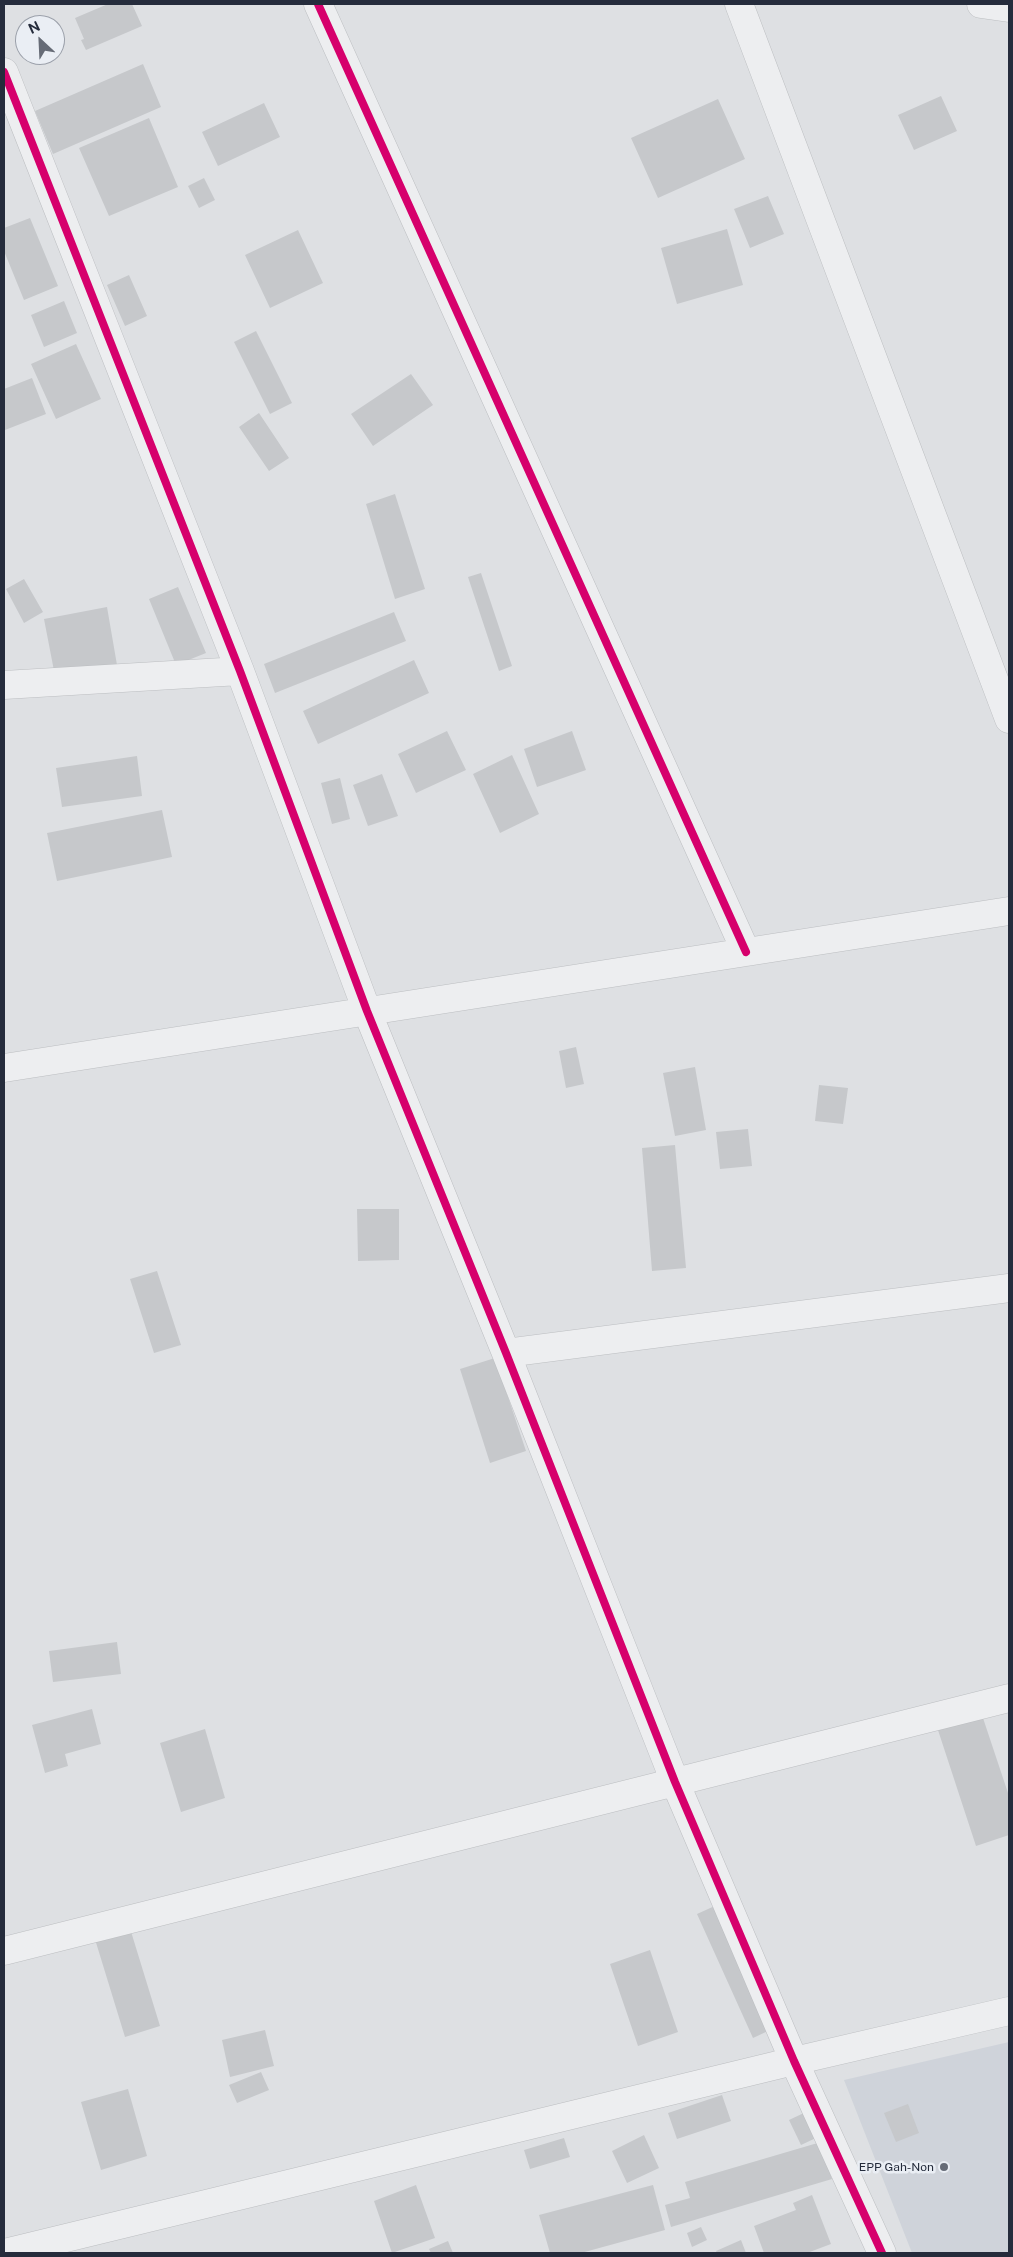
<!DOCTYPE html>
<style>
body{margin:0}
#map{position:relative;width:1013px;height:2257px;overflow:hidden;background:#dee0e3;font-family:"Public Sans",sans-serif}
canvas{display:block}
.frame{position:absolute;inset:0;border:5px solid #252c3c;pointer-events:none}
.north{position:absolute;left:15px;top:15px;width:50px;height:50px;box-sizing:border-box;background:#eaeef4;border:1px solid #9ba0aa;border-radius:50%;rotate:335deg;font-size:14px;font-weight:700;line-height:20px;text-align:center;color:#252c3c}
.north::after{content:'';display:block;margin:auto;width:18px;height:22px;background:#666b76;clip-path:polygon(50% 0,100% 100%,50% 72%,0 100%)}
</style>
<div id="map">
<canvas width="1013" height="2257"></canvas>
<div class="frame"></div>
<div class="north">N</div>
</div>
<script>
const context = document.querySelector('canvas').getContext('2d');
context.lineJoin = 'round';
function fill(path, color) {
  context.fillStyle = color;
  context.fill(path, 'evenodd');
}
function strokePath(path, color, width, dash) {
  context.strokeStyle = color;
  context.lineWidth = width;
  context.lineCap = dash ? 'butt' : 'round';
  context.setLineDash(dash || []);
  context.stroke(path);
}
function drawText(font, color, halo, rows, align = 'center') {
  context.font = font + ' "Public Sans",sans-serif';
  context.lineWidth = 5;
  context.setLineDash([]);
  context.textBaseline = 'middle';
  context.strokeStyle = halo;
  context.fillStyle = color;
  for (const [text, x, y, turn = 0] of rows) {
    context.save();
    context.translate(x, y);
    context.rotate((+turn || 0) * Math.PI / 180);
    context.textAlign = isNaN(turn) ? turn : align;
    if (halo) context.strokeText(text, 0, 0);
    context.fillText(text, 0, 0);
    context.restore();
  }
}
const built = new Path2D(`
 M 1009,2042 L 1009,2253 L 912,2253 L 844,2080 Z`);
const building = new Path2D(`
 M 108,4 L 132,4 L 142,26 L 86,50 L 81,40 L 84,39 L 75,18 Z
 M 143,64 L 161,107 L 53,154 L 35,111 Z
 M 941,96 L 957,131 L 914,150 L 898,115 Z
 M 718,99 L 745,159 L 658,198 L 631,138 Z
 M 264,103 L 280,137 L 218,166 L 202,132 Z
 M 149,118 L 178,187 L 109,216 L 79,148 Z
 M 204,178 L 215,200 L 199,208 L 188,186 Z
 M 768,196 L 784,234 L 750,248 L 734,209 Z
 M 30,218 L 58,286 L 24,300 L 4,251 L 4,228 Z
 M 727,229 L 743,285 L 677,304 L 661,248 Z
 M 298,230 L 323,283 L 270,308 L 245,255 Z
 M 129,275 L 147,316 L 125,326 L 107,285 Z
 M 64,301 L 77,333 L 44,347 L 31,315 Z
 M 256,331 L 292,403 L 270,414 L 234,342 Z
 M 76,344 L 101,399 L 56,419 L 31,364 Z
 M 411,374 L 433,405 L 373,446 L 351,414 Z
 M 32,378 L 46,414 L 5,430 L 4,389 Z
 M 259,413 L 289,458 L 269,471 L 239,427 Z
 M 395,494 L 425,589 L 395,599 L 366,504 Z
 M 481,573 L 512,666 L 499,671 L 468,577 Z
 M 24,579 L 43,612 L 24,623 L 6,589 Z
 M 178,587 L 206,653 L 176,665 L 149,599 Z
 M 107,607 L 117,665 L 55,676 L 44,619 Z
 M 394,612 L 406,641 L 275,693 L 264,664 Z
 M 414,660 L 429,693 L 318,744 L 303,711 Z
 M 447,731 L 466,770 L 416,793 L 398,754 Z
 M 572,731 L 586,770 L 537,787 L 524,749 Z
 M 512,755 L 539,814 L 500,833 L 473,774 Z
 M 137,756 L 142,796 L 62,807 L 56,768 Z
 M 382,774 L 398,816 L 368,826 L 353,785 Z
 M 340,778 L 350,819 L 332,824 L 321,783 Z
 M 162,810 L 172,857 L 57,881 L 47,833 Z
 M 576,1047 L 584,1084 L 566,1088 L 559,1051 Z
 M 695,1067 L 706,1130 L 675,1136 L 663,1073 Z
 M 819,1085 L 848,1088 L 843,1124 L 815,1121 Z
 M 748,1129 L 752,1166 L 720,1169 L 716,1132 Z
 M 675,1145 L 686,1268 L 652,1271 L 642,1148 Z
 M 357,1209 L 399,1209 L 399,1260 L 358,1261 Z
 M 157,1271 L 181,1345 L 154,1353 L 130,1279 Z
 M 495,1358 L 526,1451 L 490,1463 L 460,1369 Z
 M 117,1642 L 121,1674 L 53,1682 L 49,1651 Z
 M 92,1709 L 101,1744 L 65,1754 L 68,1766 L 45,1773 L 32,1725 Z
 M 980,1709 L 1009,1796 L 1009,1835 L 976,1846 L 936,1724 Z
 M 205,1729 L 225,1798 L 181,1812 L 160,1743 Z
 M 728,1900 L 783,2024 L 753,2038 L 697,1914 Z
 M 129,1925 L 160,2026 L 125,2037 L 94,1936 Z
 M 650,1950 L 678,2032 L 638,2046 L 610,1964 Z
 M 265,2030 L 274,2066 L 230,2077 L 222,2040 Z
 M 261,2072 L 269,2090 L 237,2103 L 229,2085 Z
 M 128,2089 L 147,2156 L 101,2170 L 81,2102 Z
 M 722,2095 L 731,2121 L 677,2139 L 668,2113 Z
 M 908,2104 L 919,2133 L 896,2142 L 884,2113 Z
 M 806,2112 L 818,2137 L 801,2145 L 789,2120 Z
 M 644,2135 L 659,2168 L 627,2183 L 612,2151 Z
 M 564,2138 L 570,2157 L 530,2169 L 524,2150 Z
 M 821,2142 L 832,2179 L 671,2227 L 665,2205 L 690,2198 L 685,2182 Z
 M 416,2185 L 435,2238 L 392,2253 L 374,2201 Z
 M 653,2185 L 665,2230 L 581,2253 L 550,2253 L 539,2215 Z
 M 812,2195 L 831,2244 L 807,2253 L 764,2253 L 754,2226 L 796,2210 L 793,2203 Z
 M 701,2227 L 707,2240 L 692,2247 L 687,2233 Z
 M 741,2240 L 746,2253 L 717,2253 L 716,2251 Z
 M 448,2241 L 453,2253 L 431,2253 L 429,2249 Z`);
const minor = new Path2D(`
 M 318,4 L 746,952
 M 739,4 L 1009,719
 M 981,4 L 1009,8
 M 4,72 L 240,671 L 367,1011 L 506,1353 L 675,1782 L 794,2061 L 882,2253
 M 4,685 L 240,671
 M 4,1068 L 1009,911
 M 506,1353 L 1009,1288
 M 4,1951 L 1009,1698
 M 4,2253 L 794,2061 L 1009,2011`);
const cycleway = new Path2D(`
 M 318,4 L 746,952
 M 4,72 L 240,671 L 367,1011 L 506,1353 L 675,1782 L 794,2061 L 882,2253`);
const markers = [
 [944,2167,5,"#666b76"]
];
const poiNames = [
 ["EPP Gah-Non",934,2167]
];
fill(built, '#cfd3da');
fill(building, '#c6c8cb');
strokePath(minor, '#bcbec1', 29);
strokePath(minor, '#edeef0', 28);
strokePath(cycleway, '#d6006c', 8);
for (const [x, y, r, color] of markers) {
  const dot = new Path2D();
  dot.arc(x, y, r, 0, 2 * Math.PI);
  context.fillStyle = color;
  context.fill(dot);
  strokePath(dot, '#eaeef4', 2);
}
drawText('12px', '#252c3c', '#eaeef4', poiNames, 'right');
</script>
